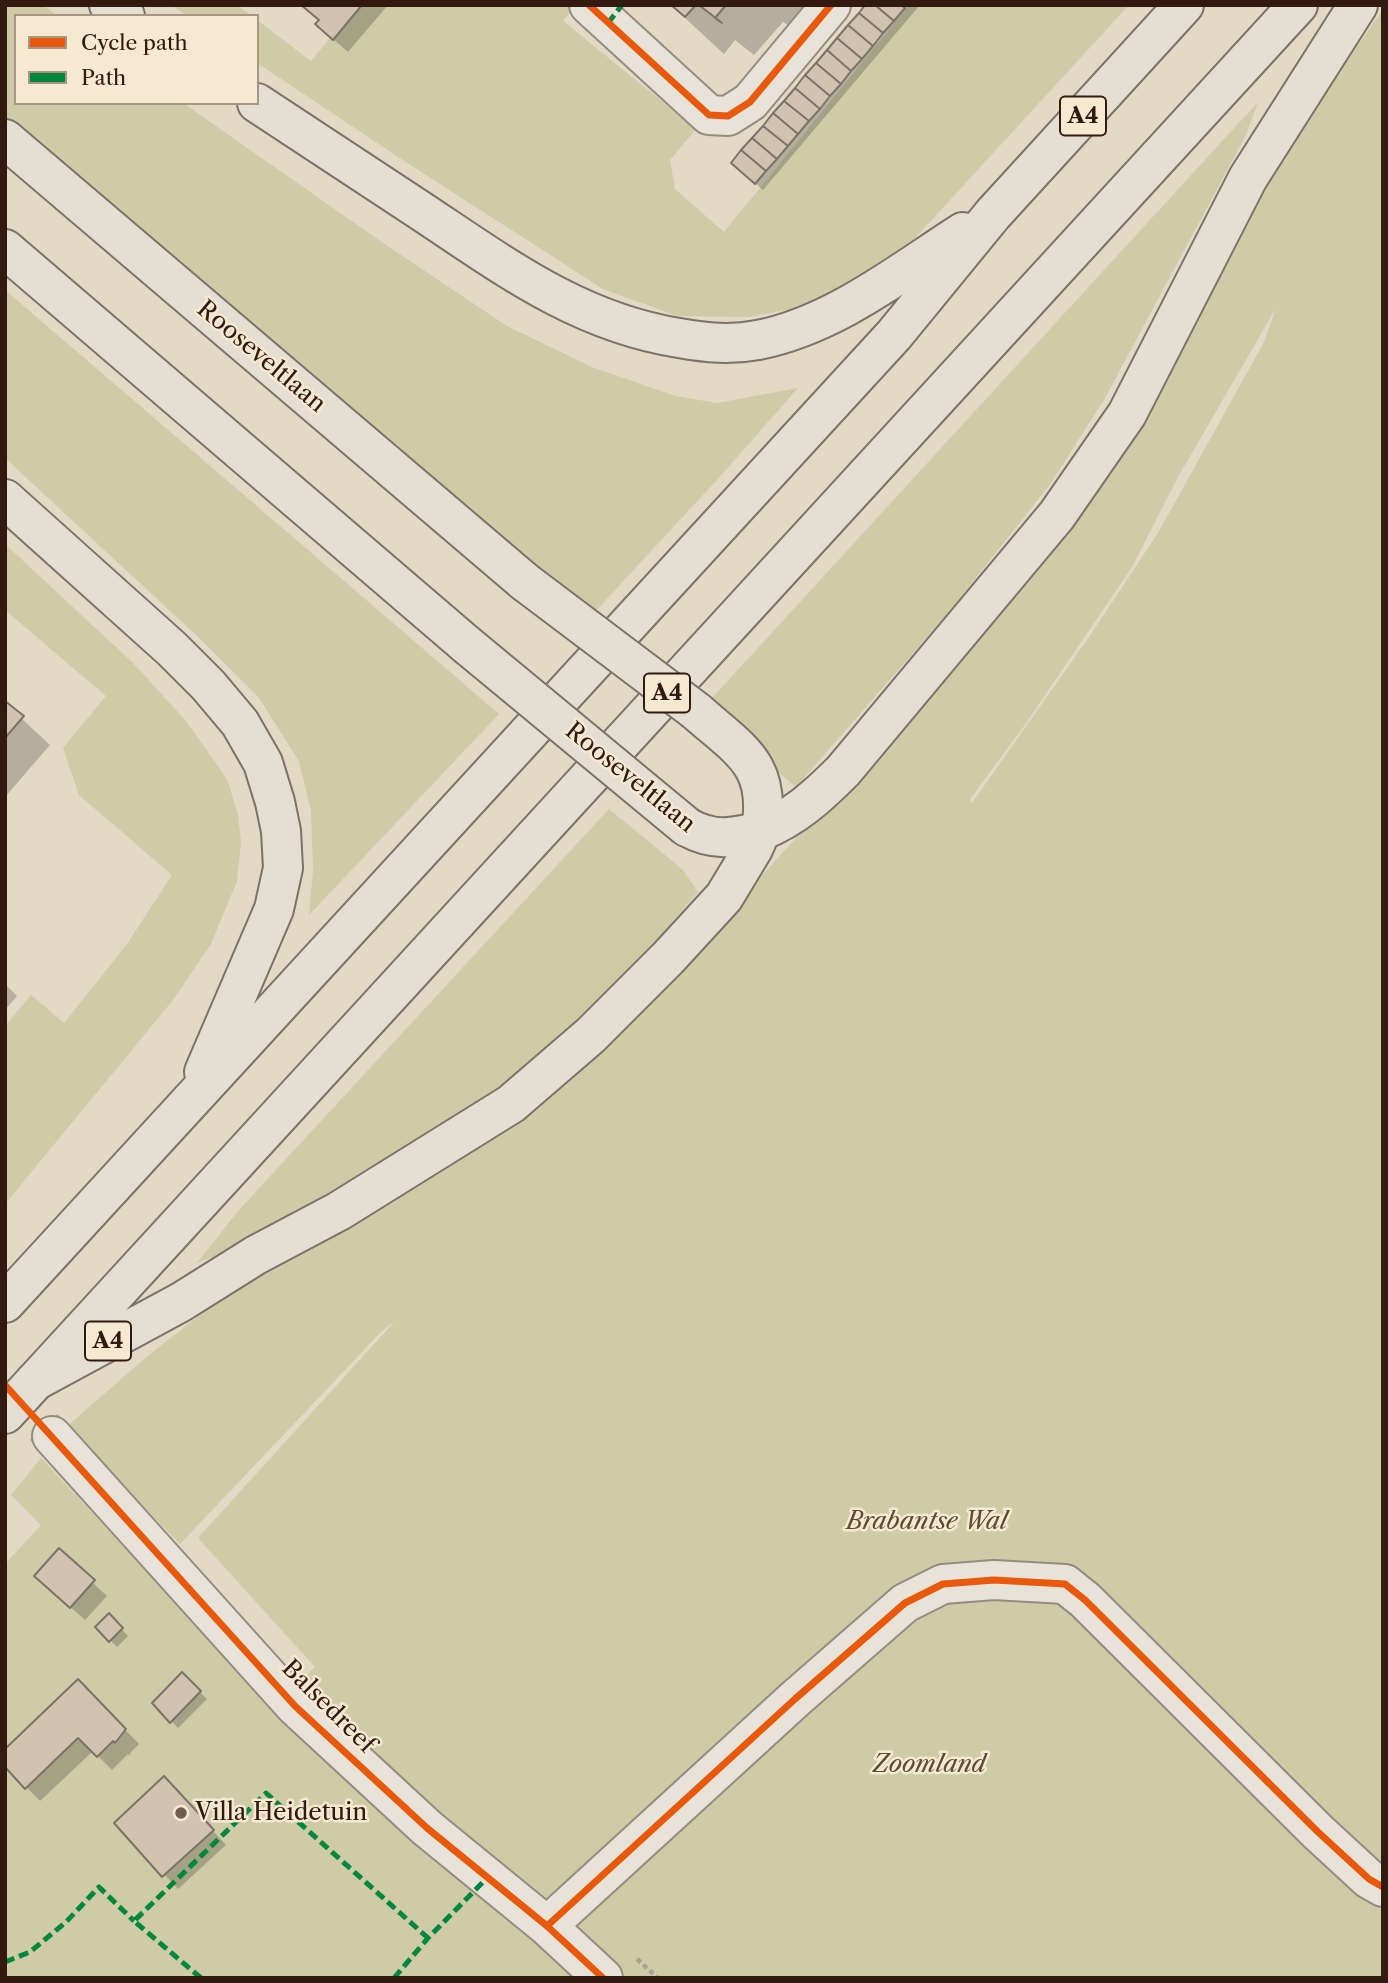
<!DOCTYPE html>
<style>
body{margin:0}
#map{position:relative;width:1388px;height:1983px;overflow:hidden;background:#e3d9c5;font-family:"Libre Caslon Text",serif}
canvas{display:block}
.frame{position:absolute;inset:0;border:7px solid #321a10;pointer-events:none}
.legend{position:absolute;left:14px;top:14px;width:245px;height:91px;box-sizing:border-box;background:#f5e9d1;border:2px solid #a79684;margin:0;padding:9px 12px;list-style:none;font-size:21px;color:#321a10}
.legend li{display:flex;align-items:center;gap:14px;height:35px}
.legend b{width:35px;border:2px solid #a79684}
</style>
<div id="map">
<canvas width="1388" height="1983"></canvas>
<div class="frame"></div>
<ul class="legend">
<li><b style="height:9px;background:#e8590c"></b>Cycle path</li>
<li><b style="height:9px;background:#00873e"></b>Path</li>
</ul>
</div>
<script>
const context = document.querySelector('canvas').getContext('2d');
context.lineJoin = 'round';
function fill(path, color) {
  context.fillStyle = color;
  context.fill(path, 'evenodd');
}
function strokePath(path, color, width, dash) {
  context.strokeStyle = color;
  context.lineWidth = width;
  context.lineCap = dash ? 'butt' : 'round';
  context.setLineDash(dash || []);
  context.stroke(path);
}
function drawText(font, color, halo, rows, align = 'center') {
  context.font = font + ' "Libre Caslon Text",serif';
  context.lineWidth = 5;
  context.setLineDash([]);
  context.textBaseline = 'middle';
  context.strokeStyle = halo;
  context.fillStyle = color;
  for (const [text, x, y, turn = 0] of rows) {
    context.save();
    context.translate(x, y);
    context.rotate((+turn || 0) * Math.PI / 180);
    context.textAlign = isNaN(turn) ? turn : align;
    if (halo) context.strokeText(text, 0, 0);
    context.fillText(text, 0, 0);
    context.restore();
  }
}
const green = new Path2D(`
 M 5,5 L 43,5 L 58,16 L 16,16 L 16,103 L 183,103 L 386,245 L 507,326 L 594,368 L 676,396 L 717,403 L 798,388 L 716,481 L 590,617 L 5,122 Z
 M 171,5 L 238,5 L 251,16 L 187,16 Z
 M 357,5 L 576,5 L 563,21 L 696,129 L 670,160 L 675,189 L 724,232 L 909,5 L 1129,5 L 895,260 L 828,302 L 749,317 L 677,316 L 603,289 L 401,159 L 257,63 L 257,20 L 311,61 Z
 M 1383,10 L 1383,1978 L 5,1978 L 5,1564 L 41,1525 L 11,1495 L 41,1458 L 273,1706 L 315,1667 L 198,1538 L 395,1321 L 381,1332 L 180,1544 L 66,1427 L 150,1354 L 227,1294 L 426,1181 L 559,1082 L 716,926 L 826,805 L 939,673 L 1278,155 ZM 1276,308 L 1264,342 L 1158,533 L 1091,634 L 972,803 L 970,799 L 1027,722 L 1132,567 L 1178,477 Z
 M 1258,102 L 1246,135 L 1105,398 L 1051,483 L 949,612 L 796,787 L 702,709 Z
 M 5,290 L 499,714 L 309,915 L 313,871 L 311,811 L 299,761 L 259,698 L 196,635 L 5,458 Z
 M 5,544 L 133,663 L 186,721 L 227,779 L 238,814 L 241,843 L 237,881 L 211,944 L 173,1000 L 5,1204 L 5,1026 L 31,995 L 64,1023 L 127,944 L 172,875 L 79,795 L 63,748 L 106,696 L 5,610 Z
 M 609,809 L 683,870 L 698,892 L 652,945 L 542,1059 L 449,1127 L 250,1243 L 197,1263 L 238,1211 Z`);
const shadow = new Path2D(`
 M 301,5 L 388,5 L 348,52 L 332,38 L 320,22 Z
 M 671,5 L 805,5 L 788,25 L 783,22 L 754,55 L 735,40 L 724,54 Z
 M 868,5 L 920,5 L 763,190 L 740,170 Z
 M 5,703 L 50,745 L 5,797 Z
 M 5,984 L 17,996 L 5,1010 Z
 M 59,1551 L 107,1596 L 85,1620 L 51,1590 Z
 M 109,1615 L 128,1636 L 117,1647 L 97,1627 Z
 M 182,1675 L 207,1699 L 178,1728 L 154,1703 Z
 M 78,1682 L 139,1744 L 130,1753 L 130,1756 L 128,1754 L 112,1770 L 93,1751 L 40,1801 L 5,1765 Z
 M 178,1793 L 226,1845 L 178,1889 L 116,1823 Z`);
const building = new Path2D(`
 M 301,5 L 362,5 L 333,40 L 315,24 L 319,20 Z
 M 671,5 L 694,5 L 695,6 L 685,17 Z
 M 699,5 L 726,5 L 715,18 L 722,23 Z
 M 865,5 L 875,5 L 894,21 L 883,33 L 859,13 Z
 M 875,5 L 901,5 L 905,8 L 894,21 Z
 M 859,13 L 883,33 L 873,46 L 848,25 Z
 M 848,25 L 873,46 L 862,59 L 837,38 Z
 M 837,38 L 862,59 L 851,71 L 827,50 Z
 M 827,50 L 851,71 L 841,84 L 816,63 Z
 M 816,63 L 841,84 L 830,96 L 805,75 Z
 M 805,75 L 830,96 L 820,109 L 795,88 Z
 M 795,88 L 820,109 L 809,121 L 784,101 Z
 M 784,101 L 809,121 L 798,134 L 773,113 Z
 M 773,113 L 798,134 L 788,146 L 763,126 Z
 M 763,126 L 788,146 L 777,159 L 752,138 Z
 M 752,138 L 777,159 L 766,171 L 741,150 Z
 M 741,150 L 766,171 L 755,184 L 731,163 Z
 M 5,701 L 24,716 L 5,738 Z
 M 59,1548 L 95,1580 L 70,1608 L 34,1576 Z
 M 109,1613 L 123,1628 L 109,1642 L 95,1627 Z
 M 182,1672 L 201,1691 L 170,1723 L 152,1703 Z
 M 78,1679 L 126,1729 L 115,1743 L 113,1741 L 97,1757 L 78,1738 L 25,1789 L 5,1767 L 5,1749 Z
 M 164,1776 L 214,1830 L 162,1877 L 114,1823 Z`);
const minorTunnel = new Path2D(`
 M 5,1385 L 52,1436`);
const path = new Path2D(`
 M 637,1959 L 658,1978`);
const minor = new Path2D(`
 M 589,5 L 709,115 L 728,116 L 750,102 L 831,5
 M 52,1436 L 295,1706 L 427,1828 L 547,1926 L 603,1978
 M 547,1926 L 795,1699 L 905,1603 L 943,1584 L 994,1580 L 1065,1584 L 1085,1600 L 1318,1832 L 1369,1879 L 1383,1887`);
const major = new Path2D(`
 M 5,139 L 525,582
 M 5,249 L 467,645
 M 687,827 C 714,842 732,838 761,831 C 772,764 741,751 696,711`);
const highway = new Path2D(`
 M 109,5 L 125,16
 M 257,103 C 312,139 366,175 421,211 C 504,266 578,322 679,338 C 707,343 731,345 758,340 C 834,325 899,273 963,232
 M 5,499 L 172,649 L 208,685 L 240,723 L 263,763 L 275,802 L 281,831 L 283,868 L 274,909 L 204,1072
 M 5,1303 L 894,335 L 993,214 L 1184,5
 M 35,1381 L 181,1302 L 256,1255 L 339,1211 L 511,1104 L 591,1035 L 668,958 L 724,897 L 753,849 L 761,831 C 794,818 818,796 843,771 L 1057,515 L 1127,414 L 1248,178 L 1358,5
 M 5,1414 L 1298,5`);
const majorBridge = new Path2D(`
 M 525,582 L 696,711
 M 467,645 L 687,827`);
const quiet = new Path2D(`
 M 608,23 L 622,5
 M 5,1962 L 30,1952 L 66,1922 L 99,1887 L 134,1921
 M 201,1978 L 134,1921 L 266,1793 L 428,1938
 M 394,1978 L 428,1938 L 486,1879`);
const cycleway = new Path2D(`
 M 589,5 L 709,115 L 728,116 L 750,102 L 831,5
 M 5,1385 L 295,1706 L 427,1828 L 547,1926 L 603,1978
 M 547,1926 L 795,1699 L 905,1603 L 943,1584 L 994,1580 L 1065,1584 L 1085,1600 L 1318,1832 L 1369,1879 L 1383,1887`);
const markers = [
 [181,1813,7,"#705d4f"]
];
const shields = [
 [1083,116,46],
 [667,693,46],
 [108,1341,46]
];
const shieldNames = [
 ["A4",1083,116],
 ["A4",667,693],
 ["A4",108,1341]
];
const streetNames = [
 ["Rooseveltlaan",261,357,40],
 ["Rooseveltlaan",630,778,39],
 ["Balsedreef",328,1707,45]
];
const parkNames = [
 ["Brabantse Wal",927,1522],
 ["Zoomland",929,1765]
];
const poiNames = [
 ["Villa Heidetuin",195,1813]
];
fill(green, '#cecba6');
fill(shadow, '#0003');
fill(building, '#d2c2b0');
strokePath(building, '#7c7368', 2);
strokePath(minorTunnel, '#c0b3a1', 38, [38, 19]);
strokePath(minor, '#958c80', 42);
strokePath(major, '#7c7368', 42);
strokePath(highway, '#7c7368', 42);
strokePath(path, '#a7a097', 4.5, [5, 3.5]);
strokePath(minor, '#e8e3d9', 38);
strokePath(major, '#e5ded3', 38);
strokePath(highway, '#e5ded3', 38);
strokePath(majorBridge, '#7c7368', 42, []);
strokePath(majorBridge, '#e5ded3', 38);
strokePath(quiet, '#00873e', 5, [10, 5]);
strokePath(cycleway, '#e8590c', 7);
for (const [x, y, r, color] of markers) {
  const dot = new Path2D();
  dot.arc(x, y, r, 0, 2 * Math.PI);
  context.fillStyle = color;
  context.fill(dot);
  strokePath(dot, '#f5e9d1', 2.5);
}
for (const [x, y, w] of shields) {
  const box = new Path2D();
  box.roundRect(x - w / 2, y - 19.5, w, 39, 5);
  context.fillStyle = '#f5e9d1';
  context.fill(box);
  strokePath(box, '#321a10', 2);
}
drawText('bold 23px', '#321a10', null, shieldNames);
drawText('24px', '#321a10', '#f5e9d1', streetNames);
drawText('italic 24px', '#5b4c36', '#f5e9d1', parkNames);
drawText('24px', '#321a10', '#f5e9d1', poiNames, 'left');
</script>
